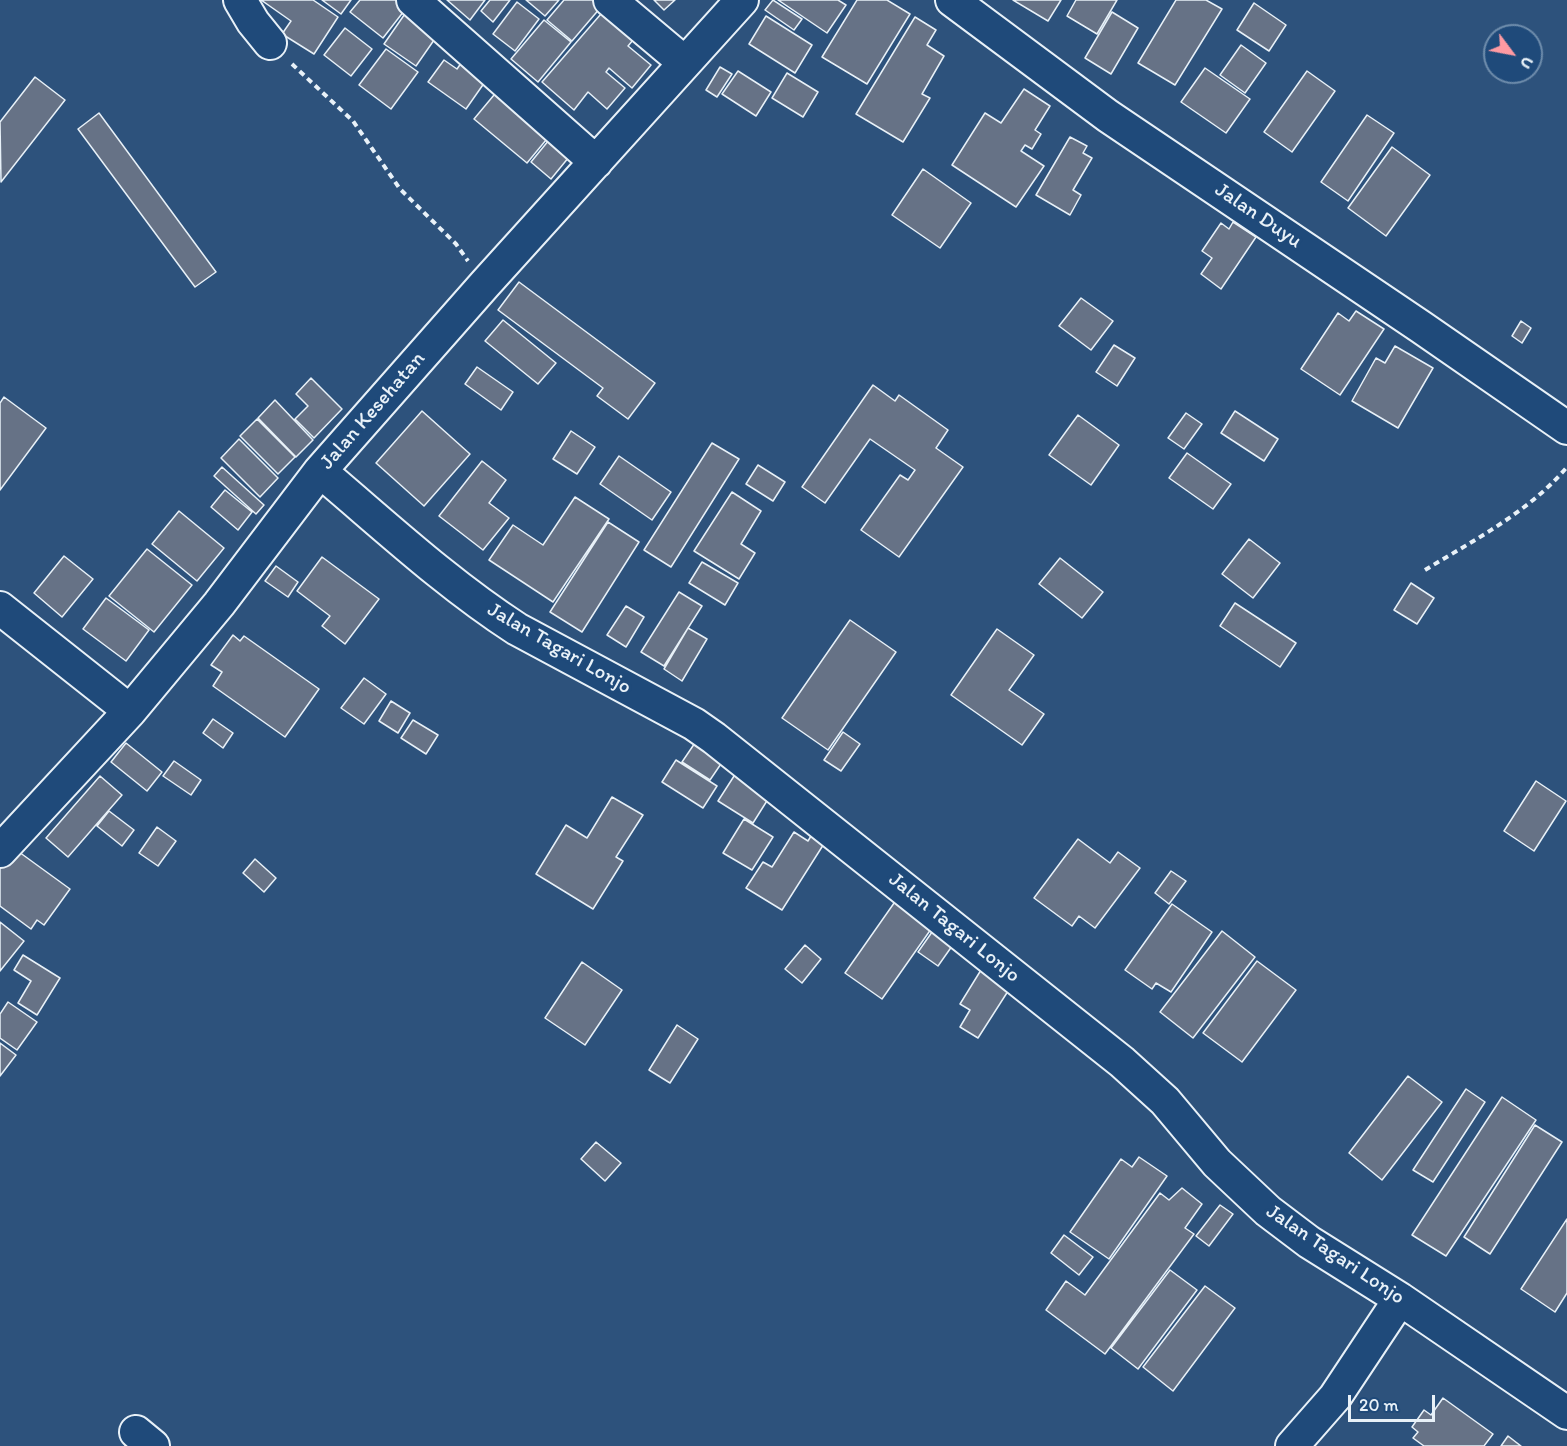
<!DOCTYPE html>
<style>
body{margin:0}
#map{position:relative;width:1567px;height:1446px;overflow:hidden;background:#2d527c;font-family:Itim,sans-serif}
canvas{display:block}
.north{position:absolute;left:1483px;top:24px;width:60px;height:60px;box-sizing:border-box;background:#1f4a7a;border:2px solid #6f8dac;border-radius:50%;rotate:122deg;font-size:16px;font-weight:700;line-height:24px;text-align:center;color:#e8f1f8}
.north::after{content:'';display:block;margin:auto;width:21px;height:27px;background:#ff9aa2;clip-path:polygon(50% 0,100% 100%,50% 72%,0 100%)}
.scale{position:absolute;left:1348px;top:1395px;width:87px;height:27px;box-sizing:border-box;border:3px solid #e8f1f8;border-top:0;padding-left:8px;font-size:18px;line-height:21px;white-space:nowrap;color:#e8f1f8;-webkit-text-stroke:4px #1f4a7a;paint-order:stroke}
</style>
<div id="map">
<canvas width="1567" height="1446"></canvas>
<div class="north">U</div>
<div class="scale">20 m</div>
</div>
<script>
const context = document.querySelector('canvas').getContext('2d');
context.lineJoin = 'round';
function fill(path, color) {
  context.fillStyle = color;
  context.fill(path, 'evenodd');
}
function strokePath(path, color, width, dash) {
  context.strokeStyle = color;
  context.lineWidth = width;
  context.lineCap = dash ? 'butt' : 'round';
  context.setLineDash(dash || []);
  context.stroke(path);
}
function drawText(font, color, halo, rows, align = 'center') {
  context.font = font + ' Itim,sans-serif';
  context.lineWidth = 6;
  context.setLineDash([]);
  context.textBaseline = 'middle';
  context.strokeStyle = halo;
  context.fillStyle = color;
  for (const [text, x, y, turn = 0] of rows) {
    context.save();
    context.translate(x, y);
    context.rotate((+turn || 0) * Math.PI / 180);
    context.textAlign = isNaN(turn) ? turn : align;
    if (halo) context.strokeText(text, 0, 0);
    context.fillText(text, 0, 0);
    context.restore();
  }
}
const building = new Path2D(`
 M 261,0 L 313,0 L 338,17 L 314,54 L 282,34 L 291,21 Z
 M 322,0 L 351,0 L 341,14 Z
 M 360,0 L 408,0 L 411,2 L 383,38 L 350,12 Z
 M 447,0 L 485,0 L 470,20 Z
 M 490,0 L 510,0 L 493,22 L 481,11 Z
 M 526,0 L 559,0 L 545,16 Z
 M 564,0 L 593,0 L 601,7 L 572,41 L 547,20 Z
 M 654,0 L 675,0 L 664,10 Z
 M 773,0 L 802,19 L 794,30 L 765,10 Z
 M 778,0 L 838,0 L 846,5 L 827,33 Z
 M 857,0 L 887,0 L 910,14 L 867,84 L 822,57 Z
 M 1013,0 L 1061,0 L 1048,21 Z
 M 1076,0 L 1117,0 L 1097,34 L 1067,16 Z
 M 1176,0 L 1206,0 L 1222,9 L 1175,85 L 1138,63 Z
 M 517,2 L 539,19 L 515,51 L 493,34 Z
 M 1254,3 L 1286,25 L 1269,51 L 1237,30 Z
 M 607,7 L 638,34 L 628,46 L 651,65 L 632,88 L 609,68 L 606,72 L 625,88 L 607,109 L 588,92 L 574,110 L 542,82 Z
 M 409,8 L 441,30 L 416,66 L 384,44 Z
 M 1112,12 L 1138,28 L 1111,74 L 1085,58 Z
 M 766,16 L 812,45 L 795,73 L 749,44 Z
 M 915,17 L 936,30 L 927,45 L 944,56 L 922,94 L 930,98 L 903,142 L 856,114 Z
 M 544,20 L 571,42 L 538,82 L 511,59 Z
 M 345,28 L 372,49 L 351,76 L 324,55 Z
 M 1241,45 L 1266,63 L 1245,93 L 1220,75 Z
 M 386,49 L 418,72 L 391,109 L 359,85 Z
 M 466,56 L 487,79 L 466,109 L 428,82 L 444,60 L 457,69 Z
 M 720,67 L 732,74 L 717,97 L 706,90 Z
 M 1205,68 L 1250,99 L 1226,133 L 1181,102 Z
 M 738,71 L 771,92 L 756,116 L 722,94 Z
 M 1307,71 L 1335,91 L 1292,152 L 1264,132 Z
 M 787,73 L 818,92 L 803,117 L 772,98 Z
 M 35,77 L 65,100 L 1,182 L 0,122 Z
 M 499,89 L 551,134 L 527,163 L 474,119 Z
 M 1024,89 L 1050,106 L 1035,130 L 1041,134 L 1032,149 L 1025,145 L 1021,151 L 1044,166 L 1016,207 L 952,165 L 985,113 L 1001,123 Z
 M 99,113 L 216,272 L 195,287 L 78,129 Z
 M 1367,115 L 1394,133 L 1348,201 L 1321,182 Z
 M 1070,137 L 1087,146 L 1083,153 L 1092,158 L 1073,190 L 1081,195 L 1070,215 L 1036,195 Z
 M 549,140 L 569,157 L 551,179 L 531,162 Z
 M 1392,147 L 1430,175 L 1386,236 L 1348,208 Z
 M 923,169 L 971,203 L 940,248 L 892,215 Z
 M 1233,222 L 1256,237 L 1221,289 L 1201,274 L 1212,258 L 1202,251 L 1221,223 L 1229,229 Z
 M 519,282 L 655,383 L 628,419 L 597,396 L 603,388 L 498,310 Z
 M 1081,298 L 1113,321 L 1091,350 L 1059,326 Z
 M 1356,311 L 1384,329 L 1340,395 L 1301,369 L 1338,313 L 1349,321 Z
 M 503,320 L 556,363 L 538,384 L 485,341 Z
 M 1521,321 L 1531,328 L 1522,343 L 1512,336 Z
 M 1114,345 L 1135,358 L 1117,386 L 1096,372 Z
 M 1395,346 L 1433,368 L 1398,428 L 1352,401 L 1376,358 L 1385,363 Z
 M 477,367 L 513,392 L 501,410 L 465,384 Z
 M 311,378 L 342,409 L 314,438 L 295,419 L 308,406 L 296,394 Z
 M 873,385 L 895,401 L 899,395 L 948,430 L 936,448 L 963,467 L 899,557 L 861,530 L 900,475 L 908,480 L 915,470 L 870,439 L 825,503 L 802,487 Z
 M 4,397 L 46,428 L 0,490 L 0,403 Z
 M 275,400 L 313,440 L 296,457 L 258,418 Z
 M 422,411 L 470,454 L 424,506 L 376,463 Z
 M 1235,411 L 1278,439 L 1264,461 L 1221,433 Z
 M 1186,413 L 1202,424 L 1184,449 L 1168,438 Z
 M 1078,415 L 1119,445 L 1091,485 L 1049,455 Z
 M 257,419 L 295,457 L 278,474 L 240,436 Z
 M 571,431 L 595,447 L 577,474 L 553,459 Z
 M 239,439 L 278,478 L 260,497 L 221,458 Z
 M 712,443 L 739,459 L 671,567 L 644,550 Z
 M 1187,453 L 1231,484 L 1213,509 L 1169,478 Z
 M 619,456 L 671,492 L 652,520 L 600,484 Z
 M 482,461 L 506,480 L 489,503 L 509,518 L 483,550 L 439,516 Z
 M 758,465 L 785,482 L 773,501 L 746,484 Z
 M 222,467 L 264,505 L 256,514 L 214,476 Z
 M 225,490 L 252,512 L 238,530 L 211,507 Z
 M 732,492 L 761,511 L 741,544 L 755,553 L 739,579 L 694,551 Z
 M 575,497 L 609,519 L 553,602 L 489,560 L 513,525 L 543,545 Z
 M 179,511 L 224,548 L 197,581 L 152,544 Z
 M 608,522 L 639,542 L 582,632 L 550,612 Z
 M 1249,539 L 1280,563 L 1253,598 L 1222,574 Z
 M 147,549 L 192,585 L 154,632 L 109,596 Z
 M 64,556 L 93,579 L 62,617 L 34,593 Z
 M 322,557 L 379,599 L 345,644 L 322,626 L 330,616 L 297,591 Z
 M 1060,558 L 1103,592 L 1082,618 L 1039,584 Z
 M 702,562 L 738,583 L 725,605 L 689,583 Z
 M 276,566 L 298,582 L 288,597 L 265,581 Z
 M 1411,583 L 1434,598 L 1417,624 L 1394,610 Z
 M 679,592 L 702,606 L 664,666 L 641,652 Z
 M 106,598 L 149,630 L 126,661 L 83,629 Z
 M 1235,603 L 1296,643 L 1280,667 L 1220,626 Z
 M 626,606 L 644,617 L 626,647 L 607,635 Z
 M 850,620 L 896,652 L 828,750 L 782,718 Z
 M 688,628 L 707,639 L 682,681 L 664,669 Z
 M 997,629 L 1034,655 L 1009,690 L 1044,714 L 1022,745 L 951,695 Z
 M 233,635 L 240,641 L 244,636 L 319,689 L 285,737 L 213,686 L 222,672 L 211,665 Z
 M 364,678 L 386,694 L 364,724 L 341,708 Z
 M 391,701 L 410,713 L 398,733 L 379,721 Z
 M 213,719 L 233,733 L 223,748 L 203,733 Z
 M 413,720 L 438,735 L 426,754 L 401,738 Z
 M 843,732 L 860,744 L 841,771 L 824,760 Z
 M 699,737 L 727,755 L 710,780 L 682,762 Z
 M 126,743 L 162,772 L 147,791 L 111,762 Z
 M 676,760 L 717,786 L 703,808 L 662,782 Z
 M 174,761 L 201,780 L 191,795 L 163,776 Z
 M 736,773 L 770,796 L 753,823 L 718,801 Z
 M 100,776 L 122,795 L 68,857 L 46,838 Z
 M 1536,781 L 1566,801 L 1534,851 L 1504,831 Z
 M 612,797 L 643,815 L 616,857 L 623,861 L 593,909 L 536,874 L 566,825 L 587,838 Z
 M 109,811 L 134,830 L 122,846 L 97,826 Z
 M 744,819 L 773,837 L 752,870 L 723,853 Z
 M 157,827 L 176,841 L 158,866 L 139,853 Z
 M 814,831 L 827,839 L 782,910 L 746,888 L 763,862 L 772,867 L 794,832 L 808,841 Z
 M 1078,839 L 1110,863 L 1118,852 L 1140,868 L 1095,928 L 1079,916 L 1072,926 L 1034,898 Z
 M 8,844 L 70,889 L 44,925 L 37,920 L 31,929 L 0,906 L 0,854 Z
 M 255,859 L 276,878 L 264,892 L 243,873 Z
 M 1171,871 L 1186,881 L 1169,904 L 1155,893 Z
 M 899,896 L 936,922 L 882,999 L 845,973 Z
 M 1172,904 L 1212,932 L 1171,992 L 1156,983 L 1152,989 L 1125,970 Z
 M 0,922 L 24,941 L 0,971 Z
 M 937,925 L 957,939 L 938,966 L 918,952 Z
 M 1222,931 L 1255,957 L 1193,1038 L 1160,1012 Z
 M 805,945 L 821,959 L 802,983 L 785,969 Z
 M 23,955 L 60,978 L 37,1015 L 18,1003 L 31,981 L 14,970 Z
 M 1257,961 L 1296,990 L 1242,1062 L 1203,1033 Z
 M 582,962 L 622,990 L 585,1045 L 545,1018 Z
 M 981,970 L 1010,988 L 978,1038 L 960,1027 L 970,1010 L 960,1004 Z
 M 8,1002 L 37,1022 L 17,1050 L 0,1038 L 0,1014 Z
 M 677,1025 L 698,1039 L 670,1083 L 649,1070 Z
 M 0,1043 L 16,1055 L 0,1076 Z
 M 1408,1076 L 1442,1102 L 1382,1180 L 1349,1153 Z
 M 1466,1089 L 1485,1102 L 1433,1182 L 1413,1170 Z
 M 1502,1097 L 1536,1120 L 1446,1256 L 1412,1235 Z
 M 1535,1125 L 1562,1142 L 1490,1254 L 1464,1237 Z
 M 596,1142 L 621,1163 L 605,1181 L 581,1159 Z
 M 1139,1157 L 1167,1176 L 1109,1259 L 1070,1232 L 1121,1159 L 1132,1167 Z
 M 1182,1188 L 1202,1204 L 1185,1228 L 1194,1234 L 1105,1354 L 1046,1310 L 1066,1281 L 1085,1295 L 1160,1193 L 1169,1200 Z
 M 1220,1205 L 1233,1214 L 1209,1246 L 1196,1236 Z
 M 1567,1219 L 1567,1293 L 1555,1312 L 1521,1289 Z
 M 1064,1235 L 1093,1257 L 1079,1275 L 1051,1253 Z
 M 1170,1270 L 1197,1290 L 1138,1369 L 1111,1348 Z
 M 1205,1286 L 1235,1308 L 1173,1391 L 1143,1367 Z
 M 1443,1398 L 1493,1434 L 1484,1446 L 1424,1446 L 1413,1438 L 1418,1432 L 1412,1427 L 1424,1410 L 1431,1415 Z
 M 1508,1436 L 1521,1446 L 1501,1446 Z`);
const path = new Path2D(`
 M 292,64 L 353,121 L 400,189 L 456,244 L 468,261
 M 1425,570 C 1474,540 1529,512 1567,467`);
const minor = new Path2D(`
 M 240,0 L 253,22 L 270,43
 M 413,0 L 596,162
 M 610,0 L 685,63
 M 952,0 L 1108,116 L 1421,327 L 1567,428
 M 320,471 C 384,525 446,583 517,629 L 694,724 L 714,738 L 1122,1062 L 1165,1101 L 1217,1163 L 1268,1211 L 1309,1242 L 1400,1299 L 1567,1413
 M 0,608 L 130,711 L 219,604 L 320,471 L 485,284 L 742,0
 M 0,851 L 130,711
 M 136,1432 L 153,1446
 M 1292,1446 L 1335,1397 L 1400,1299`);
const streetNames = [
 ["Jalan Duyu",1258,216,34],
 ["Jalan Kesehatan",373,411,-49],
 ["Jalan Tagari Lonjo",559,649,30],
 ["Jalan Tagari Lonjo",954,928,39],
 ["Jalan Tagari Lonjo",1335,1255,34]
];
fill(building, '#667286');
strokePath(building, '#e8f1f8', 1.5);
strokePath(minor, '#e8f1f8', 36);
strokePath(path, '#e8f1f8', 4, [6, 4.5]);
strokePath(minor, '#1f4a7a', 32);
drawText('21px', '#e8f1f8', '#1f4a7a', streetNames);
</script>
